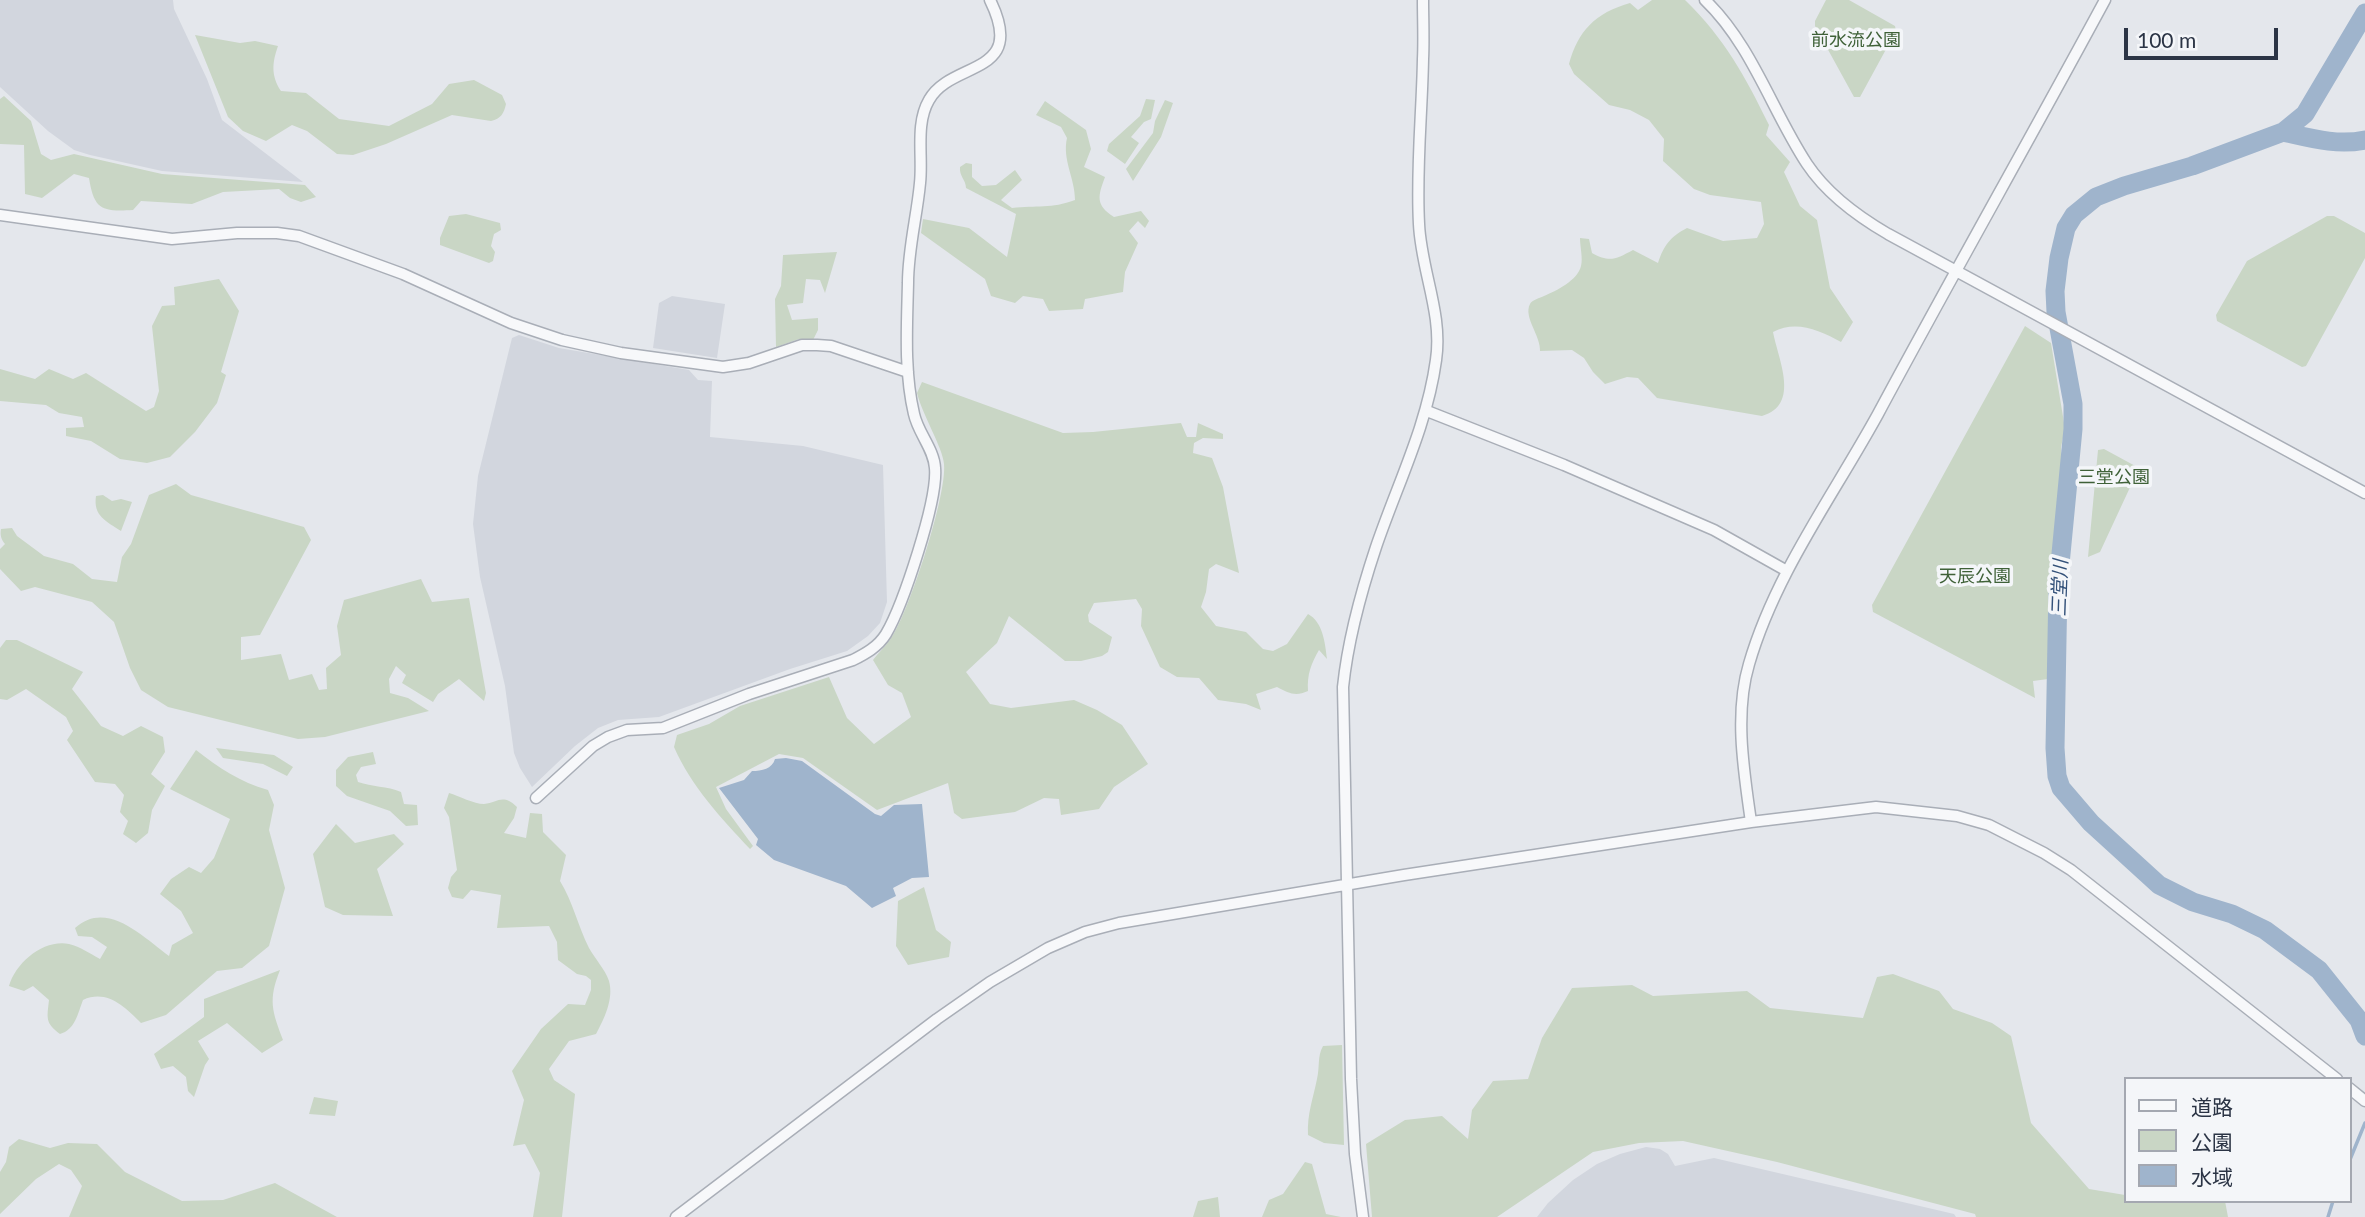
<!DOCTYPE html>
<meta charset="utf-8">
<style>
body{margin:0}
#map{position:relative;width:2365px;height:1217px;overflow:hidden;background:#e4e7ec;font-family:Lato,"Noto Sans JP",sans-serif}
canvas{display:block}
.legend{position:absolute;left:2124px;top:1077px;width:228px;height:126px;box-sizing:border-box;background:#f4f6f9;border:2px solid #a4a8b1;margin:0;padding:9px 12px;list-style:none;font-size:21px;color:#2b3445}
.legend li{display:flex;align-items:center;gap:14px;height:35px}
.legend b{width:35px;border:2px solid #a4a8b1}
.scale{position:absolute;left:2124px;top:28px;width:154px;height:32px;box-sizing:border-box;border:4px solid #2b3445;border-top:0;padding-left:9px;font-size:21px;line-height:24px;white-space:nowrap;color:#2b3445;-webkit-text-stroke:5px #f4f6f9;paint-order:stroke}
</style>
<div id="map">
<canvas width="2365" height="1217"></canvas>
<ul class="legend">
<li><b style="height:9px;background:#f7f8fa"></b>道路</li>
<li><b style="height:19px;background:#c9d6c5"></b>公園</li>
<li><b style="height:19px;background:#9fb4cc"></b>水域</li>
</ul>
<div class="scale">100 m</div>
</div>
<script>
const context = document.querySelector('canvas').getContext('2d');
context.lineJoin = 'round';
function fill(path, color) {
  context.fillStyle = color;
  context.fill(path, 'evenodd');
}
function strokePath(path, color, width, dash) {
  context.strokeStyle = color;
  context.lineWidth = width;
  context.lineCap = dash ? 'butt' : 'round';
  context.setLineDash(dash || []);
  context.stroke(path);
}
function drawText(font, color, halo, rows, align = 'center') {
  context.font = font + ' Lato,"Noto Sans JP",sans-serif';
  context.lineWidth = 7;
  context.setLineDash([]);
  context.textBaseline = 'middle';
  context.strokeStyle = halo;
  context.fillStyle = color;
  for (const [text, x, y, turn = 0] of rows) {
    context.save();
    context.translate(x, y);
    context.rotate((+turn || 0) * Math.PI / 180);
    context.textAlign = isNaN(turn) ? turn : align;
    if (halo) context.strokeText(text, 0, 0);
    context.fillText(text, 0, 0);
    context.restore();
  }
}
const built = new Path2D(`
 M 0,0 L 173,0 L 174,9 L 207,79 L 222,120 L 303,182 L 162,171 L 90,155 L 74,150 L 48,131 L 0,87 Z
 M 672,296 L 725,304 L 717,358 L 653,348 L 659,303 Z
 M 519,335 L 559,348 L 689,370 L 698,380 L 712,381 L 710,437 L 803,446 L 883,465 L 887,602 L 880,623 L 868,636 L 847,651 L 790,669 L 659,717 L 618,720 L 598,728 L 575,746 L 532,787 L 520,768 L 514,753 L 505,686 L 480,577 L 473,524 L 478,476 L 512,338 Z
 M 1646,1147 L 1660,1149 L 1668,1154 L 1675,1166 L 1714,1158 L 1954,1214 L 1956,1217 L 1537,1217 L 1548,1203 L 1573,1180 L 1597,1164 L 1620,1154 Z`);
const green = new Path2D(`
 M 1652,0 L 1685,0 C 1725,39 1745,76 1769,125 L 1766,135 L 1790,162 L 1784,172 L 1800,206 L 1817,220 L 1830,288 L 1853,322 L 1841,342 C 1819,330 1796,320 1773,332 C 1778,359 1801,405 1762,416 L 1657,398 L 1638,378 L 1627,377 L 1605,384 L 1593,372 L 1584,358 L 1572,350 L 1540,351 C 1541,336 1523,317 1530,304 C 1532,300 1540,298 1544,296 C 1556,291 1578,280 1581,266 C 1583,258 1580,247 1580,238 L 1589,239 L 1592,253 C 1610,263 1616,259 1633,250 L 1658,263 C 1664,245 1670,237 1687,228 L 1723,241 L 1757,238 L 1764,224 L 1761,202 L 1710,195 L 1694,189 L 1663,161 L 1664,139 L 1649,120 L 1630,110 L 1609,105 L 1574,74 L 1569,64 C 1578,31 1595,13 1630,3 L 1638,10 Z
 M 1826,0 L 1849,0 L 1895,26 L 1896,31 L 1860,97 L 1854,97 L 1815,26 L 1815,21 Z
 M 195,35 L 240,43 L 255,41 L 278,46 C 272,63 271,76 281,91 L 306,93 L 339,119 L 389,126 L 432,104 L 449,84 L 474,80 L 502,95 L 506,104 C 504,113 501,119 491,121 L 452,115 L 386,144 L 353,155 L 337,154 L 307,131 L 292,125 L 266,141 L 243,131 L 228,117 Z
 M 4,96 L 31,121 L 41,154 L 51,160 L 74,154 L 162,174 L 305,185 L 316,197 L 301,202 L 290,198 L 279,189 L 223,192 L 192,204 L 141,201 L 133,210 C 101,212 94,209 89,178 L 74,174 L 42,198 L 25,194 L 24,145 L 0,144 L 0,99 Z
 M 1146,99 L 1155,100 L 1151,119 L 1144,122 L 1131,137 L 1139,143 L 1125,164 L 1107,151 L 1109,144 L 1140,116 Z
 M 1165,100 L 1173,103 L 1161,137 L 1133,181 L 1126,169 L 1153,133 L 1155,121 Z
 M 1045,101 L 1086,130 L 1091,149 L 1084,167 L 1105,177 C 1098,196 1095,205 1114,217 L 1141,211 L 1149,221 L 1145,228 L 1138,221 L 1129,231 L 1138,243 L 1125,272 L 1123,292 L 1085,299 L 1083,309 L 1049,311 L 1043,299 L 1023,296 L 1015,303 L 991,296 L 985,279 L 921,233 L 923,219 L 969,228 L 1007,257 L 1016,214 L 966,188 C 966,180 959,176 960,167 L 966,163 L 972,164 L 972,177 L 982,186 L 996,185 L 1015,170 L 1022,180 L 1001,200 L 1012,208 C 1037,205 1051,209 1075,200 C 1075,178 1062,160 1067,138 L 1061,127 L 1036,115 Z
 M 466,214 L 500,223 L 501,230 L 494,234 L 491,246 L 495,252 L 493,261 L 489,263 L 440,245 L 440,238 L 449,216 Z
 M 2327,216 L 2334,216 L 2365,233 L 2365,258 L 2306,366 L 2302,367 L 2217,321 L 2216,315 L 2247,261 Z
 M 837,252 L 825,293 L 820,280 L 806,279 L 803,303 L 787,305 L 792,320 L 818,318 L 818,330 L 812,342 L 799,339 L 776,347 L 775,299 L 781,286 L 783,255 Z
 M 219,279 L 239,311 L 221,372 L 226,375 L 217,403 L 195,432 L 170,457 L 147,463 L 120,459 L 91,441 L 66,436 L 66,428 L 84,427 L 82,417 L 59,413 L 46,405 L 0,401 L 0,369 L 35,379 L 49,369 L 73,379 L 86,373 L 146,411 L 154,407 L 159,391 L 152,326 L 162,306 L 175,305 L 174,287 Z
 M 2025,326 L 2051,343 L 2065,429 L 2061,447 L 2062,477 L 2050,588 L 2048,679 L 2033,681 L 2035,698 L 1873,612 L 1872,605 Z
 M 922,382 L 1063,433 L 1093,432 L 1181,423 L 1187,437 L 1196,437 L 1198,423 L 1223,434 L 1223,439 L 1203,438 L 1194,443 L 1193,453 L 1212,458 L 1223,487 L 1239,573 L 1216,564 L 1209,569 L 1206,592 L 1201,607 L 1216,626 L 1246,632 L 1263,649 L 1273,651 L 1287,644 L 1308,614 C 1323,622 1325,643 1327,659 L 1319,650 C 1311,664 1307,674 1308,691 C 1295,697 1289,693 1277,687 L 1256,694 L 1261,710 L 1246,704 L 1218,700 L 1199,678 L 1177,677 L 1160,667 L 1141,626 L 1142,609 L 1136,599 L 1094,603 L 1088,615 L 1089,622 L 1112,637 L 1108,652 L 1102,656 L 1081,661 L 1065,661 L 1009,616 L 997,643 L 966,672 L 990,704 L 1011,708 L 1074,700 L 1097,710 L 1122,725 L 1148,764 L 1114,787 L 1099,809 L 1061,815 L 1059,799 L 1044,798 L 1015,812 L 962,819 L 954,813 L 948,783 L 877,810 L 803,758 L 779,754 L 716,787 L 726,809 L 753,846 L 750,849 C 721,818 691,786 674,747 L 677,735 L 709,724 L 740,706 L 829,677 L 847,718 L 874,744 L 911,717 L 902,693 L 888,685 L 873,660 C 879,652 888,644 893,635 C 910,608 947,495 944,464 C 943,448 922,414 917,393 Z
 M 2104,449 L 2139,468 L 2100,552 L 2088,557 L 2098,450 Z
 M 176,484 L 191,495 L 304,527 L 311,540 L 260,635 L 241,637 L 241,660 L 281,654 L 289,680 L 312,674 L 319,690 L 327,689 L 326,668 L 341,655 L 337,626 L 344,600 L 421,579 L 432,602 L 469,598 L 486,693 L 484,701 L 459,679 L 438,694 L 433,702 L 402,683 L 406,675 L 396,666 L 389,679 L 390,693 L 408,698 L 429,711 L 325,737 L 298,739 L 168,707 L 141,690 L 130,668 L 114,622 L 92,602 L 35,587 L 21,591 L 0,569 L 0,549 L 5,544 C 1,539 0,535 1,529 L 12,528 L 17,536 L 44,556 L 73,564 L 92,579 L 117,582 L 122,557 L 131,544 L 149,495 Z
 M 103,495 L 112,501 L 121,499 L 132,502 L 121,531 C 106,521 93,516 96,496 Z
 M 6,640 L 17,640 L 83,672 L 72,689 L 101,726 L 123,736 L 141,726 L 163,737 L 165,752 L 151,774 L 165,786 L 152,810 L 148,833 L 136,843 L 123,834 L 128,821 L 120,812 L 124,795 L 115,784 L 95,782 L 67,740 L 73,731 L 66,717 L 26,689 L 7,700 L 0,699 L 0,648 Z
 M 216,748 L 274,755 L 293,767 L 287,776 L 263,764 L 223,758 Z
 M 196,750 C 219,768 240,782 268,790 L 274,805 L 269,830 L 285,888 L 269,946 L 242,968 L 217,971 L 166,1015 L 141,1023 C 125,1007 107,989 83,1000 C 78,1013 75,1030 60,1034 C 45,1023 47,1018 49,1000 L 33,986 L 24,991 L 9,986 C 16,962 44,939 69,944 C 81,947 89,953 100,959 L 107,947 L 92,937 L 78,936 L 75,928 C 107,899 143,937 169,956 L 172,945 L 193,933 L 181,911 L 160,894 L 171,879 L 189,867 L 201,873 L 214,858 L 230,819 L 170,789 Z
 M 373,752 L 376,764 L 361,767 L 356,775 L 358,782 C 372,787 387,786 401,792 L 404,804 L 417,805 L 418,825 L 406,826 L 390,811 L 347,796 L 336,786 L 336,770 L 348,757 Z
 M 449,793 C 459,796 474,804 484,804 C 498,803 502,793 517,807 L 514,818 L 504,833 L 526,838 L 530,813 L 542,814 L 543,832 L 566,855 L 560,881 C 573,902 578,926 589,948 C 595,959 605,969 609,981 C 614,999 604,1019 596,1034 L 569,1041 L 549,1069 L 554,1080 L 575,1094 L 562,1217 L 533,1217 L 540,1173 L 525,1144 L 513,1146 L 524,1100 L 512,1071 L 541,1029 L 568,1004 L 585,1005 L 591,990 L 591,980 L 586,976 L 577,974 L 558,960 L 557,942 L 549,926 L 497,928 L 501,895 L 471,890 L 463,899 L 452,897 L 448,888 L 451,877 L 457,870 L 449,817 L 444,808 Z
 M 336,824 L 355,843 L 394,834 L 404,844 L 377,869 L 393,916 L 343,915 L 325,907 L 313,854 Z
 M 924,887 L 936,930 L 951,942 L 949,957 L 908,965 L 896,946 L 898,901 Z
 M 280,970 C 268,1000 272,1011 283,1040 L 262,1053 L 227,1023 L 198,1041 L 209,1059 L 205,1065 L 194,1097 L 188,1091 L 186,1077 L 173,1066 L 161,1069 L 154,1054 L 204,1017 L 204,999 Z
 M 1893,974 L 1939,991 L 1953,1009 L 1992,1023 L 2011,1036 L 2031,1123 L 2089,1189 L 2125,1195 L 2125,1201 L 2225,1201 L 2228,1217 L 1976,1217 L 1975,1214 L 1777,1162 L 1683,1141 L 1639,1143 L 1593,1152 L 1497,1217 L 1372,1217 L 1366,1144 L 1405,1120 L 1442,1116 L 1468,1139 L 1472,1110 L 1493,1081 L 1528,1079 L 1542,1038 L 1572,988 L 1632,985 L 1653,996 L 1747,991 L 1770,1008 L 1863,1018 L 1877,977 Z
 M 1342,1045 L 1344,1145 L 1324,1143 L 1308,1135 C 1307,1114 1313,1099 1317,1079 C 1320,1067 1317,1057 1323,1046 Z
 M 314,1097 L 338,1101 L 335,1116 L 309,1114 Z
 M 19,1139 L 50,1148 L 68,1143 L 97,1144 L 125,1172 L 182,1201 L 223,1200 L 275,1183 L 337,1217 L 69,1217 L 82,1186 L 71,1170 L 59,1164 L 36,1179 L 0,1214 L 0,1172 L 6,1162 L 9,1147 Z
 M 1305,1162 L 1312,1164 L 1326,1214 L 1341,1217 L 1262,1217 L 1269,1200 L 1283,1194 Z
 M 1218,1197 L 1220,1217 L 1193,1217 L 1198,1201 Z`);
const water = new Path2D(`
 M 786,758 L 802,761 L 875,814 L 881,816 L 894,805 L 922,804 L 929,877 L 912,878 L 893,888 L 896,896 L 872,908 L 846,886 L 774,860 L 756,845 L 758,839 L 719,788 L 744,780 L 752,771 C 762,771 772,769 775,759 Z`);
const stream = new Path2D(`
 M 2349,1162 L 2365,1123
 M 2328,1217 L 2333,1201`);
const river = new Path2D(`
 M 2365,13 L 2305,114 L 2283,132 L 2192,166 L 2124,186 L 2096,197 L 2074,215 L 2066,228 L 2059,258 L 2055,291 L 2056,312 L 2073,404 L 2073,429 L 2058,585 L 2055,748 L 2057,776 L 2061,788 L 2091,823 L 2159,885 L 2193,902 L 2232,914 L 2265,930 L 2319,970 L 2359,1020 L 2365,1036
 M 2283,132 C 2310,138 2337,146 2365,140`);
const tertiary = new Path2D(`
 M 1705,0 C 1752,45 1772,111 1807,164 C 1827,194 1857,216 1888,234 L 2365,493
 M 0,215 L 172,239 L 237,233 L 277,233 L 299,236 L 403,274 L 511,323 L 562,340 L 621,353 L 723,367 L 749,363 L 802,345 L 817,345 L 831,346 L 908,372
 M 1427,411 L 1564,465 L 1714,530 L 1787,571
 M 536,798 L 593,746 L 608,737 L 627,730 L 663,728 L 749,694 L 853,660 C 865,654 878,647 886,634 C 903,605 938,500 935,468 C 934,449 918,433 914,414 C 904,372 907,326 908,283 C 908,249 917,216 920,183 C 923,156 915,124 929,100 C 951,60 1028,77 990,0
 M 1751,822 C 1744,772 1734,714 1749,664 C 1775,574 1833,496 1878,414 C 1952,276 2030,139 2105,0
 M 2349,1088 L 2365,1101
 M 676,1217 L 937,1019 L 990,982 L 1048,948 L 1085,932 L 1119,923 L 1404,875 L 1751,822 L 1876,807 L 1957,816 L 1989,825 L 2044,853 L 2071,870 L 2337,1079
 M 1363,1217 L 1355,1154 L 1351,1079 L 1343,687 C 1348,639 1361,592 1376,547 C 1397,485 1427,426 1436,360 C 1443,314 1421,270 1419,224 C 1416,168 1422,114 1423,59 C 1424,39 1423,20 1423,0`);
const parkNames = [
 ["前水流公園",1856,40],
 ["三堂公園",2114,477],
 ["天辰公園",1975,576]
];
const waterNames = [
 ["三堂川",2060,588,-88]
];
fill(built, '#d2d6de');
fill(green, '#c9d6c5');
fill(water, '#9fb4cc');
strokePath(stream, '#9fb4cc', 3.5);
strokePath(river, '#9fb4cc', 19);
strokePath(tertiary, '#a9aeb7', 13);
strokePath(tertiary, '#f7f8fa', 10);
drawText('18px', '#3f6138', '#f4f6f9', parkNames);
drawText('italic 19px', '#34527a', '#f4f6f9', waterNames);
</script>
